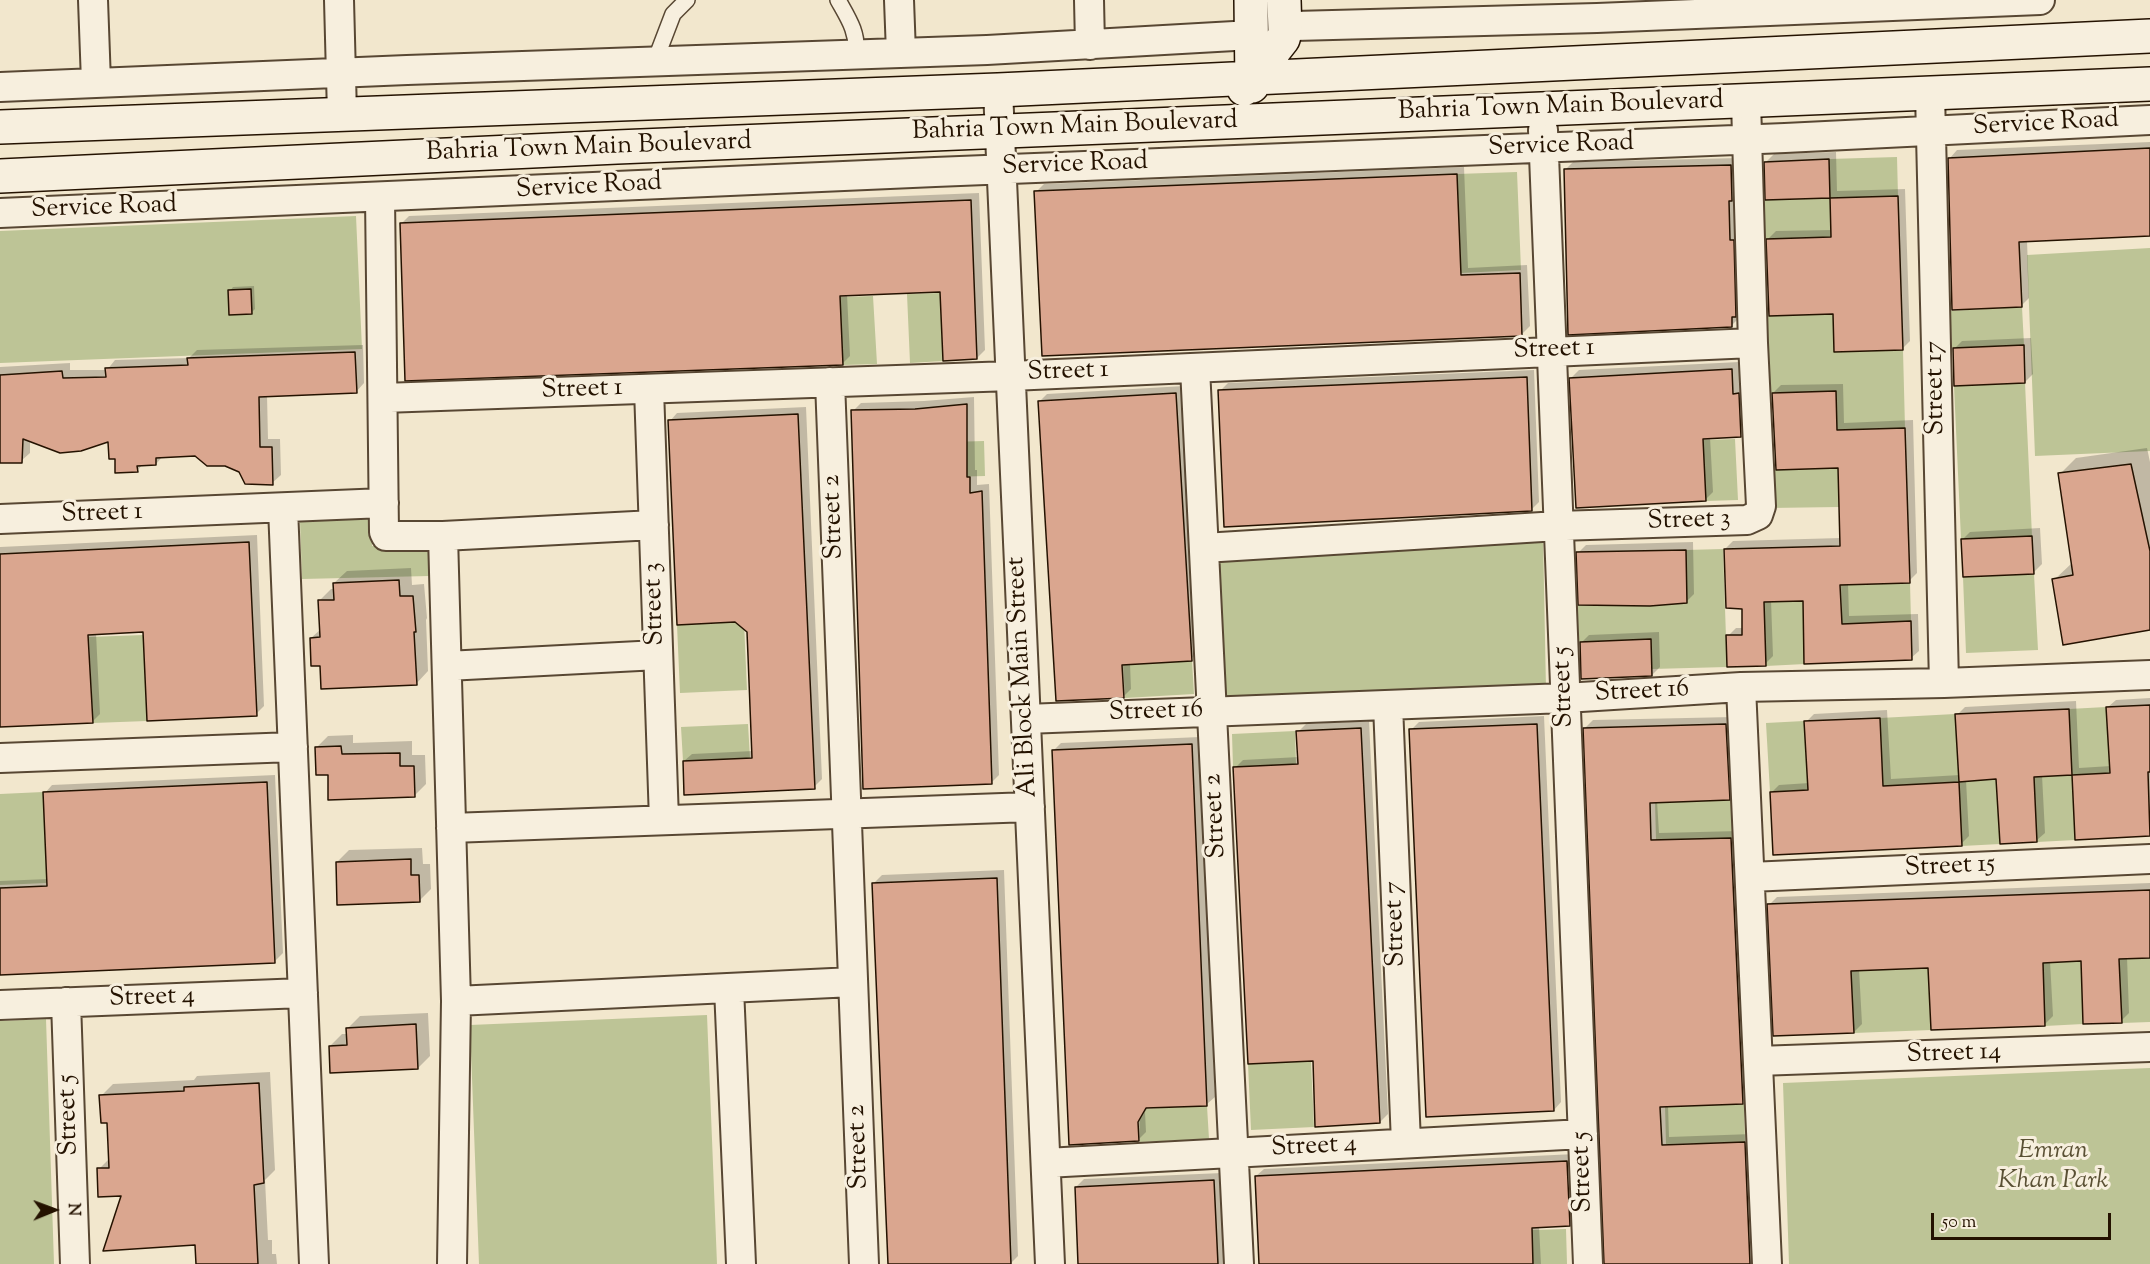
<!DOCTYPE html>
<style>
body{margin:0}
#map{position:relative;width:2150px;height:1264px;overflow:hidden;background:#f2e7cd;font-family:"Sorts Mill Goudy",serif}
canvas{display:block}
.north{position:absolute;left:24px;top:1180px;width:60px;height:60px;-webkit-text-stroke:4px #f7efde;paint-order:stroke;rotate:89deg;font-size:16px;font-weight:700;line-height:24px;text-align:center;color:#241200}
.north::after{content:'';display:block;margin:auto;width:21px;height:27px;background:#241200;clip-path:polygon(50% 0,100% 100%,50% 72%,0 100%)}
.scale{position:absolute;left:1931px;top:1213px;width:180px;height:27px;box-sizing:border-box;border:3px solid #241200;border-top:0;padding-left:8px;font-size:18px;line-height:21px;white-space:nowrap;color:#241200;-webkit-text-stroke:4px #f7efde;paint-order:stroke}
</style>
<div id="map">
<canvas width="2150" height="1264"></canvas>
<div class="north">N</div>
<div class="scale">50 m</div>
</div>
<script>
const context = document.querySelector('canvas').getContext('2d');
context.lineJoin = 'round';
function fill(path, color) {
  context.fillStyle = color;
  context.fill(path, 'evenodd');
}
function strokePath(path, color, width, dash) {
  context.strokeStyle = color;
  context.lineWidth = width;
  context.lineCap = dash ? 'butt' : 'round';
  context.setLineDash(dash || []);
  context.stroke(path);
}
function drawText(font, color, halo, rows, align = 'center') {
  context.font = font + ' "Sorts Mill Goudy",serif';
  context.lineWidth = 6;
  context.setLineDash([]);
  context.textBaseline = 'middle';
  context.strokeStyle = halo;
  context.fillStyle = color;
  for (const [text, x, y, turn = 0] of rows) {
    context.save();
    context.translate(x, y);
    context.rotate((+turn || 0) * Math.PI / 180);
    context.textAlign = isNaN(turn) ? turn : align;
    if (halo) context.strokeText(text, 0, 0);
    context.fillText(text, 0, 0);
    context.restore();
  }
}
const green = new Path2D(`
 M 1897,157 L 1898,196 L 1830,198 L 1831,237 L 1762,239 L 1761,200 L 1830,198 L 1829,159 Z
 M 1517,172 L 1521,270 L 1461,273 L 1457,174 Z
 M 356,216 L 362,349 L 0,363 L 0,231 Z
 M 2150,248 L 2150,451 L 2035,456 L 2027,255 Z
 M 940,293 L 943,361 L 910,363 L 907,294 Z
 M 873,296 L 877,364 L 843,365 L 840,297 Z
 M 2022,307 L 2024,345 L 1952,348 L 1950,311 Z
 M 1833,314 L 1834,352 L 1903,350 L 1905,428 L 1837,430 L 1835,391 L 1765,393 L 1764,316 Z
 M 2025,383 L 2032,536 L 1961,539 L 1954,386 Z
 M 1735,439 L 1738,500 L 1706,501 L 1703,440 Z
 M 984,441 L 985,476 L 917,478 L 916,443 Z
 M 1838,468 L 1839,507 L 1769,508 L 1768,470 Z
 M 371,519 L 372,546 L 428,545 L 429,576 L 302,579 L 300,521 Z
 M 1543,537 L 1546,689 L 1226,700 L 1219,555 Z
 M 1723,549 L 1727,667 L 1652,669 L 1651,639 L 1577,642 L 1575,605 L 1686,603 L 1686,550 Z
 M 2034,574 L 2038,650 L 1966,653 L 1963,577 Z
 M 1910,583 L 1911,621 L 1842,624 L 1841,585 Z
 M 1803,601 L 1805,664 L 1766,666 L 1764,602 Z
 M 744,622 L 747,690 L 680,693 L 677,625 Z
 M 143,635 L 147,721 L 93,723 L 89,637 Z
 M 1192,661 L 1194,694 L 1125,698 L 1123,664 Z
 M 2106,707 L 2110,773 L 2075,840 L 2037,842 L 2034,777 L 2072,775 L 2069,709 Z
 M 1955,714 L 1959,781 L 1996,779 L 2000,844 L 1962,846 L 1958,782 L 1883,786 L 1880,718 Z
 M 1804,721 L 1808,790 L 1770,792 L 1766,723 Z
 M 748,724 L 750,758 L 683,761 L 681,727 Z
 M 1295,731 L 1296,764 L 1233,767 L 1232,734 Z
 M 43,792 L 47,883 L 0,885 L 0,794 Z
 M 1734,800 L 1736,838 L 1656,840 L 1655,802 Z
 M 2150,958 L 2150,1022 L 2122,1023 L 2119,959 Z
 M 2081,961 L 2083,1024 L 2045,1026 L 2043,963 Z
 M 1928,968 L 1931,1030 L 1854,1033 L 1851,971 Z
 M 707,1015 L 717,1264 L 479,1264 L 470,1025 Z
 M 46,1019 L 54,1264 L 0,1264 L 0,1021 Z
 M 1311,1061 L 1314,1127 L 1251,1130 L 1248,1064 Z
 M 2150,1068 L 2150,1264 L 1789,1264 L 1783,1083 Z
 M 1744,1104 L 1745,1142 L 1666,1144 L 1665,1106 Z
 M 1207,1106 L 1209,1139 L 1140,1142 L 1139,1109 Z
 M 1566,1229 L 1567,1264 L 1533,1264 L 1532,1230 Z`);
const shadow = new Path2D(`
 M 2150,142 L 2150,235 L 2027,240 L 2029,298 L 2021,306 L 1950,158 L 1957,150 Z
 M 1836,152 L 1837,191 L 1905,189 L 1910,341 L 1902,349 L 1835,312 L 1768,239 L 1776,231 L 1832,230 L 1831,197 L 1767,199 L 1766,162 L 1774,154 Z
 M 1739,158 L 1739,318 L 1731,326 L 1565,170 L 1573,162 Z
 M 1464,167 L 1468,268 L 1527,265 L 1530,326 L 1522,334 L 1036,192 L 1044,184 Z
 M 979,193 L 985,350 L 977,358 L 942,290 L 847,294 L 850,356 L 842,364 L 401,224 L 409,216 Z
 M 254,286 L 255,309 L 251,313 L 230,291 L 233,287 Z
 M 2031,338 L 2033,374 L 2025,382 L 1954,349 L 1962,341 Z
 M 363,345 L 364,383 L 356,392 L 267,395 L 268,439 L 280,439 L 281,475 L 272,483 L 195,455 L 163,456 L 156,464 L 143,464 L 137,471 L 116,457 L 109,440 L 30,440 L 30,453 L 21,461 L 0,461 L 0,367 L 70,363 L 70,370 L 107,370 L 115,360 L 189,358 L 197,350 Z
 M 1739,362 L 1741,386 L 1746,386 L 1748,428 L 1740,435 L 1710,437 L 1713,492 L 1705,500 L 1571,378 L 1579,370 Z
 M 1534,370 L 1539,502 L 1531,510 L 1220,391 L 1228,383 Z
 M 1843,384 L 1844,423 L 1913,420 L 1917,573 L 1909,581 L 1848,583 L 1849,616 L 1918,614 L 1919,651 L 1911,658 L 1806,663 L 1804,599 L 1771,600 L 1773,656 L 1765,664 L 1728,636 L 1736,628 L 1743,628 L 1743,608 L 1725,549 L 1733,541 L 1841,538 L 1839,466 L 1773,393 L 1781,385 Z
 M 1184,386 L 1199,651 L 1191,659 L 1130,663 L 1131,689 L 1123,697 L 1039,402 L 1047,394 Z
 M 974,397 L 975,470 L 977,470 L 977,485 L 989,484 L 999,775 L 991,783 L 853,411 L 861,403 L 924,401 Z
 M 806,407 L 822,779 L 814,787 L 684,761 L 692,754 L 753,751 L 748,632 L 670,421 L 677,413 Z
 M 2147,448 L 2150,462 L 2150,628 L 2054,580 L 2072,563 L 2060,474 L 2076,458 Z
 M 2040,528 L 2042,564 L 2034,572 L 1962,540 L 1970,532 Z
 M 257,535 L 264,706 L 256,714 L 144,630 L 96,633 L 100,714 L 92,722 L 0,726 L 0,547 Z
 M 1693,542 L 1694,594 L 1686,602 L 1578,553 L 1586,545 Z
 M 411,568 L 412,585 L 424,584 L 427,618 L 426,620 L 428,671 L 416,684 L 322,664 L 311,638 L 321,629 L 319,601 L 331,589 L 335,589 L 334,583 L 347,571 Z
 M 1659,632 L 1660,667 L 1652,675 L 1581,643 L 1589,635 Z
 M 2150,698 L 2150,835 L 2077,838 L 2074,774 L 2042,775 L 2045,833 L 2037,840 L 1998,778 L 1966,780 L 1969,836 L 1961,844 L 1771,793 L 1779,785 L 1809,783 L 1806,722 L 1814,714 L 1887,710 L 1891,779 L 1960,775 L 1957,715 L 1965,707 L 2076,701 L 2079,768 L 2111,766 L 2108,707 L 2116,700 Z
 M 1544,716 L 1561,1102 L 1554,1110 L 1411,730 L 1419,722 Z
 M 1733,717 L 1737,790 L 1729,798 L 1657,801 L 1659,833 L 1739,831 L 1750,1094 L 1743,1102 L 1668,1105 L 1669,1137 L 1752,1134 L 1757,1264 L 1606,1264 L 1585,728 L 1593,720 Z
 M 1369,721 L 1388,1114 L 1380,1122 L 1314,1059 L 1235,768 L 1243,760 L 1299,757 L 1298,732 L 1306,724 Z
 M 353,735 L 353,743 L 412,741 L 412,755 L 425,755 L 426,784 L 414,796 L 329,773 L 316,748 L 328,736 Z
 M 1200,737 L 1215,1097 L 1207,1104 L 1148,1107 L 1145,1112 L 1146,1132 L 1138,1140 L 1053,751 L 1061,743 Z
 M 275,775 L 283,953 L 275,961 L 0,973 L 0,881 L 48,879 L 45,793 L 52,785 Z
 M 422,848 L 423,864 L 430,864 L 431,889 L 419,901 L 337,862 L 349,850 Z
 M 1004,870 L 1018,1256 L 1010,1264 L 889,1264 L 874,883 L 882,875 Z
 M 2150,883 L 2150,956 L 2127,957 L 2129,1013 L 2121,1021 L 2082,959 L 2050,961 L 2053,1016 L 2045,1024 L 1930,966 L 1859,969 L 1862,1024 L 1854,1032 L 1769,905 L 1777,897 Z
 M 428,1013 L 430,1056 L 418,1068 L 330,1046 L 342,1034 L 348,1034 L 348,1028 L 360,1016 Z
 M 270,1072 L 275,1170 L 265,1180 L 268,1240 L 272,1240 L 272,1254 L 276,1254 L 277,1264 L 197,1264 L 196,1243 L 123,1195 L 99,1169 L 110,1158 L 108,1122 L 101,1096 L 113,1084 L 194,1080 L 197,1076 Z
 M 1575,1154 L 1577,1217 L 1569,1225 L 1539,1226 L 1541,1264 L 1260,1264 L 1256,1176 L 1264,1169 Z
 M 1222,1173 L 1226,1264 L 1080,1264 L 1076,1187 L 1084,1179 Z`);
const building = new Path2D(`
 M 2150,148 L 2150,236 L 2019,242 L 2022,307 L 1952,310 L 1948,158 Z
 M 1829,159 L 1830,198 L 1765,200 L 1764,162 Z
 M 1731,165 L 1732,201 L 1729,201 L 1730,240 L 1734,240 L 1736,317 L 1732,317 L 1732,327 L 1568,335 L 1564,169 Z
 M 1457,174 L 1461,275 L 1520,273 L 1522,336 L 1042,356 L 1034,191 Z
 M 1898,196 L 1903,350 L 1834,352 L 1833,314 L 1769,316 L 1766,239 L 1831,237 L 1830,198 Z
 M 971,200 L 977,359 L 943,361 L 940,292 L 840,296 L 843,365 L 405,381 L 400,223 Z
 M 251,289 L 252,314 L 229,315 L 228,290 Z
 M 2024,345 L 2025,383 L 1954,386 L 1953,348 Z
 M 355,352 L 357,393 L 259,397 L 260,447 L 272,447 L 273,485 L 245,484 L 239,472 L 225,466 L 207,466 L 195,456 L 156,458 L 156,465 L 137,466 L 138,472 L 115,473 L 115,459 L 109,459 L 108,442 L 81,451 L 60,453 L 23,439 L 22,463 L 0,463 L 0,375 L 62,371 L 63,378 L 106,377 L 105,368 L 188,365 L 187,358 Z
 M 1732,369 L 1733,394 L 1739,393 L 1741,437 L 1703,439 L 1706,501 L 1576,508 L 1569,378 Z
 M 1527,377 L 1532,511 L 1224,527 L 1218,390 Z
 M 1836,391 L 1837,430 L 1905,428 L 1910,583 L 1840,585 L 1842,624 L 1911,621 L 1912,660 L 1804,664 L 1803,601 L 1764,602 L 1766,666 L 1727,667 L 1726,635 L 1742,635 L 1742,609 L 1726,608 L 1724,549 L 1840,546 L 1838,468 L 1776,470 L 1772,393 Z
 M 1176,393 L 1192,661 L 1122,665 L 1124,698 L 1056,701 L 1038,401 Z
 M 967,404 L 967,477 L 970,477 L 970,493 L 982,491 L 992,784 L 863,789 L 851,410 L 915,409 Z
 M 798,414 L 815,789 L 684,795 L 683,761 L 752,758 L 748,656 L 747,632 L 735,622 L 677,625 L 668,420 Z
 M 2131,464 L 2150,551 L 2150,630 L 2063,645 L 2052,579 L 2073,575 L 2058,473 Z
 M 2032,536 L 2034,574 L 1963,577 L 1961,539 Z
 M 249,542 L 257,716 L 147,721 L 143,632 L 88,635 L 93,723 L 0,727 L 0,554 Z
 M 1686,550 L 1687,603 L 1650,606 L 1578,605 L 1576,552 Z
 M 399,580 L 400,596 L 413,596 L 416,632 L 414,632 L 417,685 L 321,689 L 320,666 L 311,666 L 310,638 L 320,637 L 318,600 L 334,600 L 333,583 Z
 M 1651,639 L 1652,676 L 1581,679 L 1580,642 Z
 M 2150,705 L 2150,772 L 2148,772 L 2150,836 L 2075,840 L 2072,775 L 2110,773 L 2106,707 Z
 M 2069,709 L 2072,775 L 2034,777 L 2037,842 L 2000,844 L 1996,779 L 1959,782 L 1955,714 Z
 M 1880,718 L 1883,786 L 1959,782 L 1962,846 L 1773,855 L 1770,792 L 1808,790 L 1804,721 Z
 M 1537,724 L 1554,1111 L 1426,1117 L 1409,729 Z
 M 1726,724 L 1730,800 L 1650,803 L 1651,840 L 1731,838 L 1743,1104 L 1660,1107 L 1662,1145 L 1745,1142 L 1750,1264 L 1604,1264 L 1583,728 Z
 M 1361,728 L 1380,1123 L 1315,1127 L 1313,1061 L 1248,1064 L 1233,767 L 1298,764 L 1296,731 Z
 M 1192,744 L 1207,1106 L 1146,1108 L 1138,1122 L 1139,1141 L 1069,1145 L 1052,750 Z
 M 341,746 L 342,754 L 400,753 L 400,766 L 414,766 L 415,797 L 328,800 L 328,775 L 316,775 L 315,747 Z
 M 267,782 L 275,963 L 0,975 L 0,888 L 47,886 L 43,792 Z
 M 411,859 L 411,875 L 419,875 L 420,902 L 337,905 L 336,862 Z
 M 997,878 L 1011,1264 L 888,1264 L 872,883 Z
 M 2150,890 L 2150,958 L 2119,959 L 2122,1023 L 2083,1024 L 2081,961 L 2043,963 L 2045,1026 L 1931,1030 L 1928,968 L 1851,971 L 1854,1033 L 1773,1036 L 1767,904 Z
 M 416,1024 L 418,1069 L 330,1073 L 329,1046 L 347,1045 L 346,1028 Z
 M 259,1083 L 264,1183 L 254,1185 L 258,1264 L 196,1264 L 195,1245 L 103,1251 L 121,1196 L 98,1197 L 97,1168 L 109,1168 L 107,1123 L 101,1123 L 99,1095 L 184,1091 L 184,1087 Z
 M 1567,1161 L 1570,1226 L 1532,1228 L 1533,1264 L 1259,1264 L 1255,1176 Z
 M 1214,1180 L 1218,1264 L 1078,1264 L 1075,1187 Z`);
const service = new Path2D(`
 M 838,0 C 848,18 858,32 856,54
 M 655,61 L 673,14 L 687,0`);
const minor = new Path2D(`
 M 93,0 L 96,82
 M 339,0 L 342,114
 M 899,0 L 901,53
 M 1089,0 L 1090,45
 M 1295,26 L 1597,18 L 2040,0
 M 0,87 L 407,70 L 987,50 L 1252,35
 M 998,90 L 1050,1264
 M 1930,93 L 1944,683
 M 1543,130 L 1588,1264
 M 380,197 L 384,532 L 386,536 L 443,536 L 654,525
 M 0,213 L 935,172 L 1785,138 L 2150,120
 M 1195,368 L 1239,1264
 M 830,382 L 864,1264
 M 649,389 L 664,820
 M 383,398 L 1011,376 L 1753,343
 M 283,508 L 314,1264
 M 0,519 L 384,503
 M 443,536 L 456,1001 L 452,1264
 M 1204,548 L 1558,526 L 1747,520 L 1758,515 L 1761,506 L 1753,343 L 1746,101
 M 447,666 L 658,655
 M 1741,687 L 1767,1264
 M 1388,705 L 1406,1143
 M 1026,719 L 1565,698 L 1741,687 L 1944,683 L 2150,675
 M 0,758 L 293,747
 M 451,828 L 1030,807
 M 1750,877 L 2150,859
 M 729,988 L 741,1264
 M 456,1001 L 853,982
 M 66,1002 L 75,1264
 M 0,1005 L 303,993
 M 1758,1061 L 2150,1047
 M 1046,1163 L 1583,1134`);
const secondary = new Path2D(`
 M 1251,0 L 1252,86
 M 1244,89 L 1283,39 L 1285,32 L 1284,0
 M 0,127 L 998,90 L 2150,36
 M 0,176 L 617,147 L 2150,84`);
const streetNames = [
 ["Bahria Town Main Boulevard",1561,108,-2],
 ["Service Road",2046,125,-3],
 ["Bahria Town Main Boulevard",1075,128,-2],
 ["Service Road",1561,147,-2],
 ["Bahria Town Main Boulevard",589,149,-2],
 ["Service Road",1075,166,-2],
 ["Service Road",589,188,-3],
 ["Service Road",104,209,-2],
 ["Street 1",1554,351,-2],
 ["Street 1",1068,373,-2],
 ["Street 17",1937,388,-91],
 ["Street 1",582,391,-2],
 ["Street 1",102,515,-2],
 ["Street 2",835,517,-92],
 ["Street 3",1689,522,-2],
 ["Street 3",656,604,-92],
 ["Ali Block Main Street",1024,677,-93],
 ["Street 5",1565,687,-92],
 ["Street 16",1642,693,-3],
 ["Street 16",1156,713,-2],
 ["Street 2",1217,816,-93],
 ["Street 15",1950,868,-3],
 ["Street 7",1397,924,-92],
 ["Street 4",152,999,-2],
 ["Street 14",1954,1055,-2],
 ["Street 5",70,1115,-92],
 ["Street 2",860,1147,-92],
 ["Street 4",1314,1148,-3],
 ["Street 5",1584,1172,-92]
];
const parkNames = [
 ["Emran",2053,1153],
 ["Khan Park",2053,1183]
];
fill(green, '#bdc496');
fill(shadow, '#0003');
fill(building, '#daa68f');
strokePath(building, '#241200', 1.5);
strokePath(service, '#584733', 18);
strokePath(minor, '#584733', 32);
strokePath(secondary, '#241200', 36);
strokePath(service, '#f7efde', 15);
strokePath(minor, '#f7efde', 28);
strokePath(secondary, '#f7efde', 33);
drawText('26px', '#241200', '#f7efde', streetNames);
drawText('italic 26px', '#5a5034', '#f7efde', parkNames);
</script>
